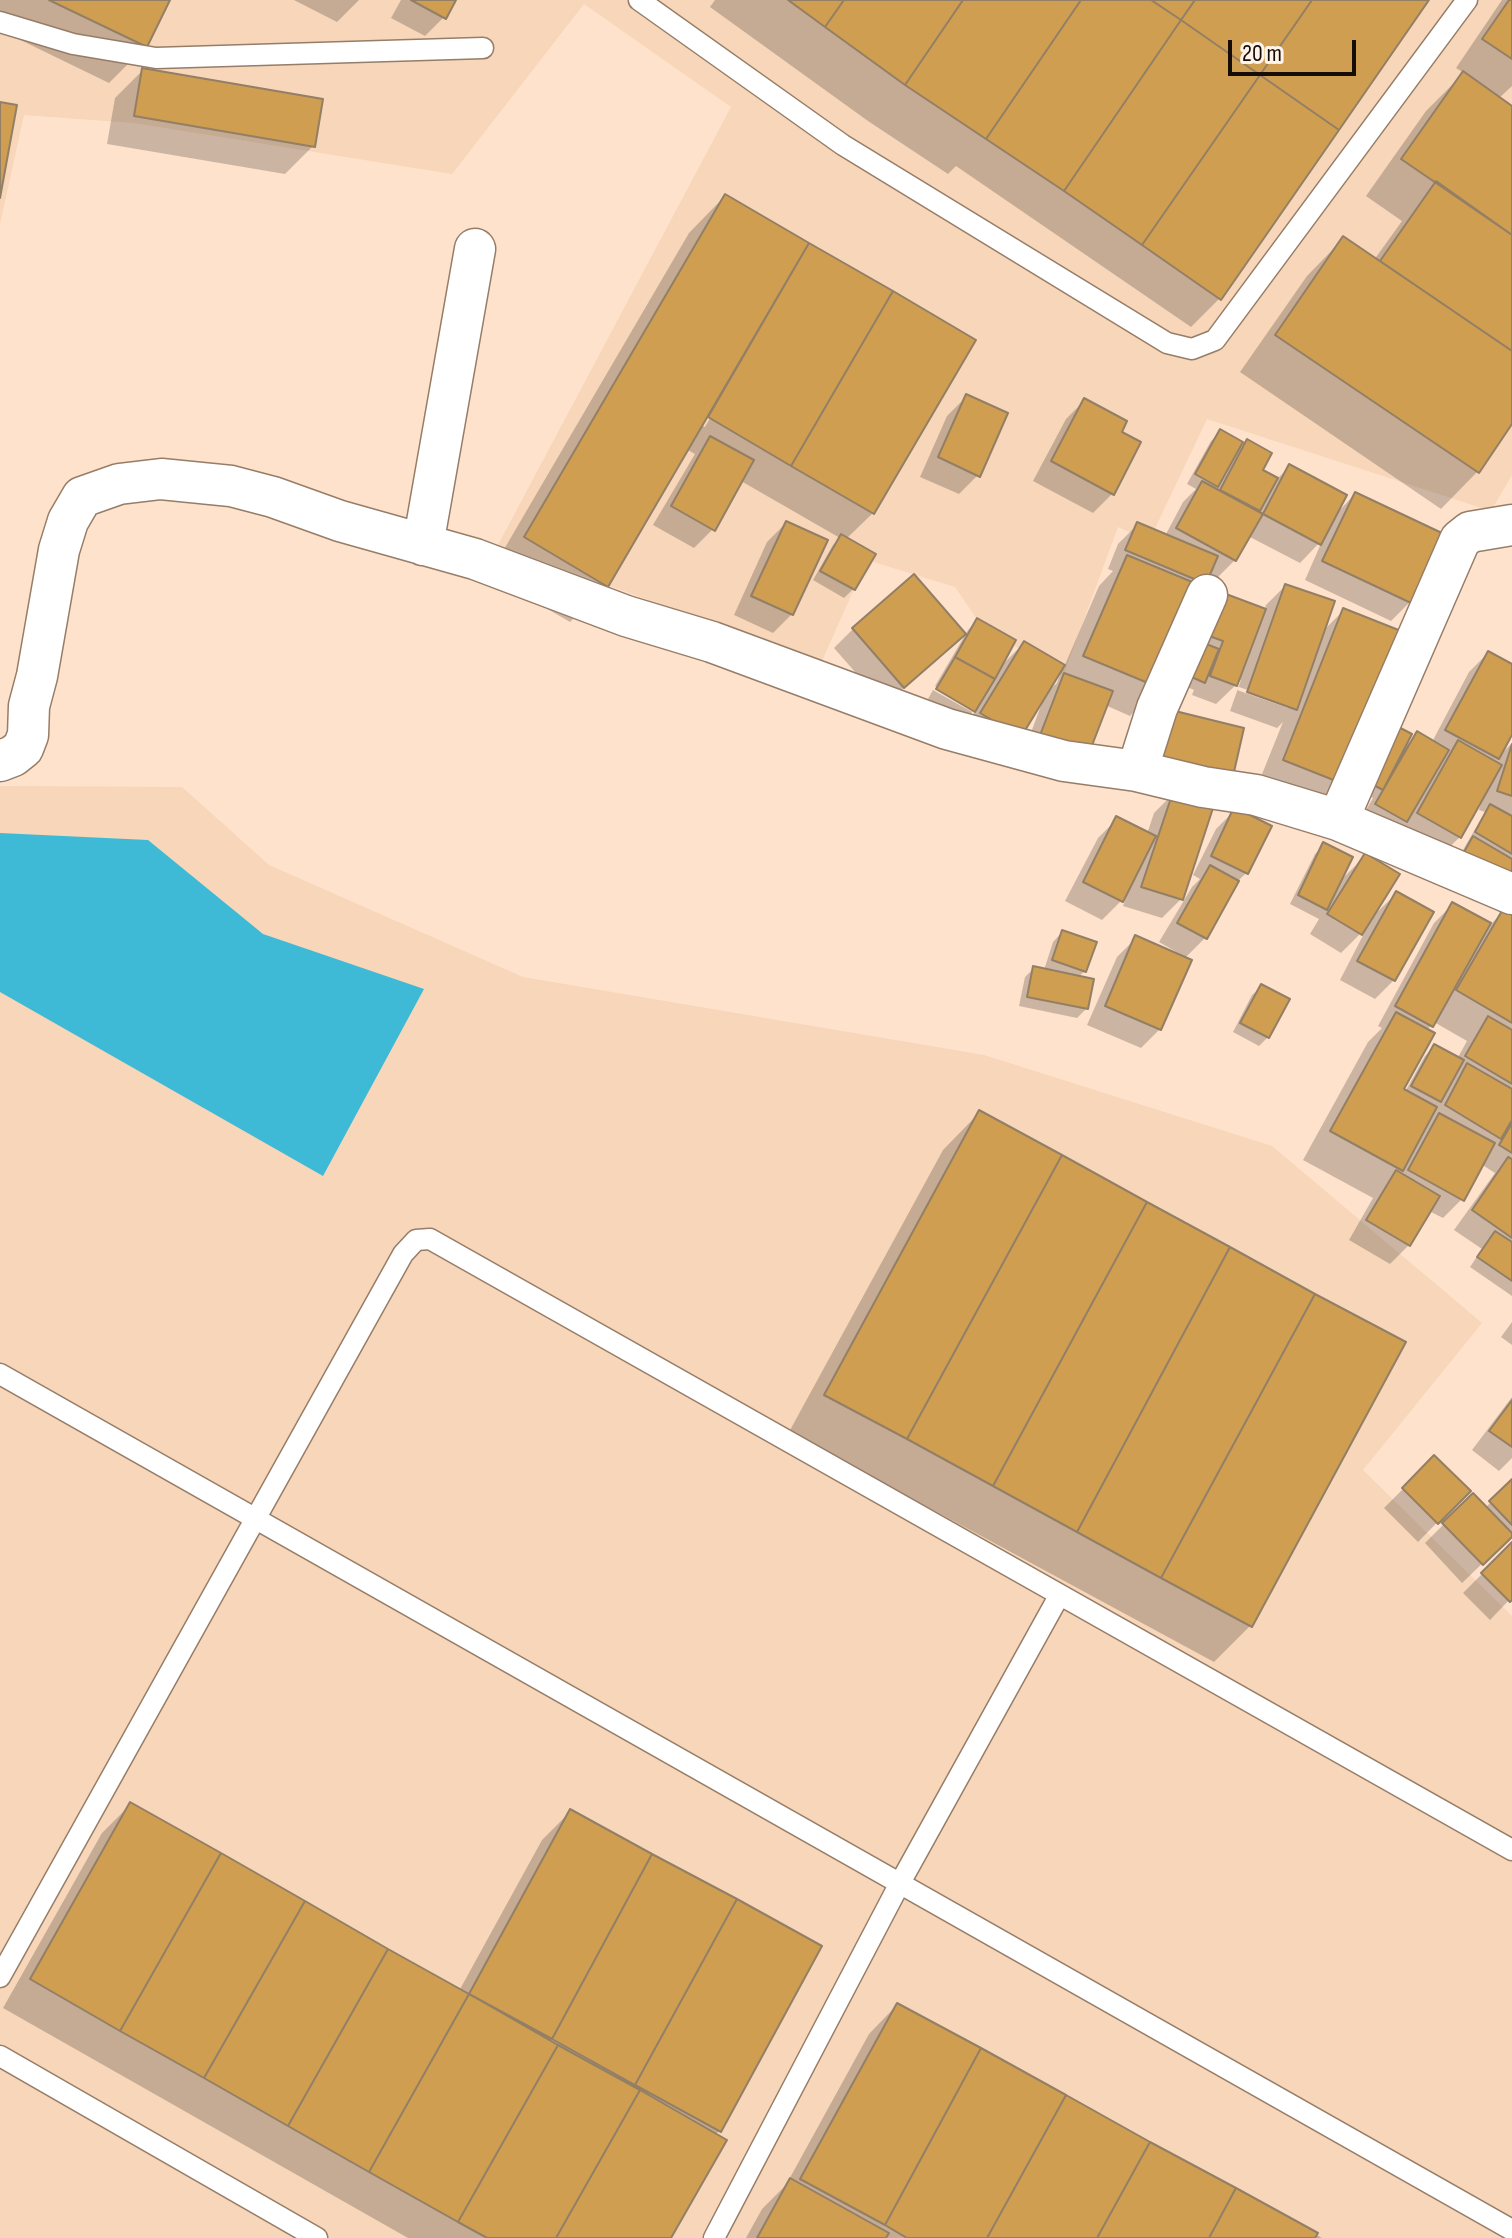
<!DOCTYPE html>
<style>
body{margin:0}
#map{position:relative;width:1512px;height:2238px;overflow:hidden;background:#ffe2cb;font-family:"Sofia Sans Condensed",sans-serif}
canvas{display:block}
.scale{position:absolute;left:1228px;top:40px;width:128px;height:36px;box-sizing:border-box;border:4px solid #160d06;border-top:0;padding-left:10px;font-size:24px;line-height:28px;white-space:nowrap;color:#160d06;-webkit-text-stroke:6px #fff3ea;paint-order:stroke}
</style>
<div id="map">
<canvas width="1512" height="2238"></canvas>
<div class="scale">20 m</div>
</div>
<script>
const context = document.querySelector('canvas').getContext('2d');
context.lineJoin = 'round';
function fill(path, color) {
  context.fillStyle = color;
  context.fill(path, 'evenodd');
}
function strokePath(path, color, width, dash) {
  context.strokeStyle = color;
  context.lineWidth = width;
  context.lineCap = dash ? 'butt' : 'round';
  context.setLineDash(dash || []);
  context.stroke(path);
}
const built = new Path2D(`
 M 0,0 L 1512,0 L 1512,475 L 1491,511 L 1207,419 L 1149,541 L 1118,527 L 1063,676 L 981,625 L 955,587 L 867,560 L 821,663 L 498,545 L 731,107 L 584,4 L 452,174 L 133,123 L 24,115 L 0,224 Z
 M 0,786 L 182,787 L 269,865 L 523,977 L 984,1055 L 1272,1146 L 1482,1323 L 1363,1470 L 1512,1616 L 1512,2238 L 0,2238 Z`);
const water = new Path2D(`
 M 0,833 L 148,840 L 263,934 L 424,989 L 323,1176 L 0,992 Z`);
const shadow = new Path2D(`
 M 0,0 L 168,0 L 146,46 L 109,83 L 0,30 Z
 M 294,0 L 359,0 L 337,22 Z
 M 401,0 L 454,0 L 444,17 L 425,36 L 391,18 Z
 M 715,0 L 1427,0 L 1220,298 L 1191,327 L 956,166 L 948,174 L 868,121 L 710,7 Z
 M 1502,0 L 1512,0 L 1512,86 L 1498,99 L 1512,109 L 1512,420 L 1477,472 L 1441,509 L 1240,372 L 1307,276 L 1343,239 L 1374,260 L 1402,221 L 1366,196 L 1426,111 L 1464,73 L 1456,68 Z
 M 143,70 L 313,146 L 285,174 L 107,144 L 115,98 Z
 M 725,196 L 809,246 L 873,513 L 846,539 L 873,554 L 853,589 L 844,598 L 813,580 L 833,545 L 840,538 L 741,481 L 713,529 L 694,548 L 653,525 L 695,454 L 686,449 L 607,585 L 570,622 L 489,575 L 689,233 ZM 788,276 L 792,276 L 705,427 L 701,425 Z
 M 966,397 L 978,475 L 959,494 L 920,477 L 947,416 Z
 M 1085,400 L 1120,432 L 1112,494 L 1093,513 L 1033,481 L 1066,419 Z
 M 1220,432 L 1236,453 L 1247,442 L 1260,471 L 1276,480 L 1289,467 L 1336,514 L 1355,494 L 1410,602 L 1391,621 L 1305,580 L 1323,539 L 1300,563 L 1248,536 L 1235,560 L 1216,579 L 1208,575 L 1158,687 L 1130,716 L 1105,705 L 1020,762 L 1042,703 L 1040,702 L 1019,736 L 962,733 L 976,710 L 935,686 L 968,630 L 977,621 L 999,668 L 1024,643 L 1064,667 L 1099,586 L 1113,571 L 1108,569 L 1118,544 L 1137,525 L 1165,536 L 1183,502 L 1196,489 L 1187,484 L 1211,441 ZM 1059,671 L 1061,672 L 1057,683 L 1049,690 Z
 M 786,523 L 792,614 L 773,633 L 734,615 L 767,542 Z
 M 1285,586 L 1322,632 L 1344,610 L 1339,781 L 1311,810 L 1256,789 L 1283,722 L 1277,728 L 1230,711 L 1241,680 L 1216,704 L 1192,695 L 1194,690 L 1180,684 L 1199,612 L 1264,611 L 1266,605 ZM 1239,687 L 1288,704 L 1288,708 L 1237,690 Z
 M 853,629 L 964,634 L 884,705 L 834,648 Z
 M 1488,653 L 1512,666 L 1512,731 L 1501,754 L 1512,743 L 1512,881 L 1456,862 L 1485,812 L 1479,810 L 1482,800 L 1460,837 L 1440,856 L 1400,833 L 1403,824 L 1387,840 L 1358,824 L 1373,798 L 1351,786 L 1403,748 L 1418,734 L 1432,742 L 1469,672 Z
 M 933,690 L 972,712 L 964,720 L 928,699 Z
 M 1173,794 L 1208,805 L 1181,899 L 1162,918 L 1123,906 L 1127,895 L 1102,920 L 1065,901 L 1098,838 L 1117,819 L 1147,834 L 1154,813 Z
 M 1235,810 L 1246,873 L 1237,882 L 1205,938 L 1184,959 L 1160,1029 L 1141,1048 L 1087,1025 L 1117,957 L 1136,938 L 1179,957 L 1180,954 L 1159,942 L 1192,887 L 1200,879 L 1193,875 L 1216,829 Z
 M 1324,845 L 1340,881 L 1366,855 L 1360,934 L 1341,953 L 1310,934 L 1319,919 L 1290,904 L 1315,854 Z
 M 1397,893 L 1431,912 L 1394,980 L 1375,999 L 1340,980 L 1373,916 Z
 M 1453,904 L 1490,925 L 1504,911 L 1512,916 L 1512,1296 L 1470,1267 L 1482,1249 L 1454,1230 L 1495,1173 L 1481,1164 L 1462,1199 L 1443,1218 L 1429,1211 L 1409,1245 L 1390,1264 L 1349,1240 L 1373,1198 L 1303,1160 L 1368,1042 L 1382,1028 L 1378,1026 L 1434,923 ZM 1434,1022 L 1467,1041 L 1457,1059 L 1434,1047 L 1425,1056 L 1405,1092 L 1402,1090 L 1427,1030 Z
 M 1062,932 L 1085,971 L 1078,977 L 1087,1008 L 1077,1018 L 1019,1006 L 1025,977 L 1034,968 L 1044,970 L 1053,942 Z
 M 1262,986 L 1268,1037 L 1259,1046 L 1233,1032 L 1252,995 Z
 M 979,1113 L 1250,1626 L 1214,1662 L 789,1432 L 943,1150 Z
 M 1512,1322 L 1512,1345 L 1501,1337 Z
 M 1512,1397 L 1512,1458 L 1499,1471 L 1472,1450 Z
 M 1434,1458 L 1468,1491 L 1418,1542 L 1384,1508 Z
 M 1512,1482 L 1512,1535 L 1462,1583 L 1425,1543 L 1473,1495 L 1485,1508 Z
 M 1512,1544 L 1512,1597 L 1490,1620 L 1463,1593 Z
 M 130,1805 L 459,1991 L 542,1840 L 570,1812 L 720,2130 L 715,2135 L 669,2238 L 408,2238 L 3,2008 L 102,1833 Z
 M 897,2005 L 1322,2238 L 746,2238 L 762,2209 L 786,2185 L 869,2034 Z`);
const building = new Path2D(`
 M 49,0 L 170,0 L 147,47 Z
 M 411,0 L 456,0 L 446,19 Z
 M 788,0 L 844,0 L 825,27 Z
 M 844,0 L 963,0 L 905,85 L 825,27 Z
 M 963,0 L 1081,0 L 986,139 L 905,85 Z
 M 1081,0 L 1151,0 L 1181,20 L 1064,191 L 986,139 Z
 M 1151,0 L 1195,0 L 1181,20 Z
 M 1195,0 L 1312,0 L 1260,75 L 1181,20 Z
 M 1312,0 L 1429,0 L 1339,130 L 1260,75 Z
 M 1509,0 L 1512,0 L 1512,59 L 1482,39 Z
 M 1181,20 L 1260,75 L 1142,245 L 1064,191 Z
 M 142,68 L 323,99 L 315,147 L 134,116 Z
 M 1463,71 L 1512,106 L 1512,235 L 1401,159 Z
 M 1260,75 L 1339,130 L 1221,300 L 1142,245 Z
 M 0,102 L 17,105 L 0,198 Z
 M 1436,181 L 1512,235 L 1512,351 L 1380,261 Z
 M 725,194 L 809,243 L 608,587 L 524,537 Z
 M 1343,236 L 1512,351 L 1512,424 L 1479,473 L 1275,335 Z
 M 809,243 L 893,291 L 791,466 L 708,417 Z
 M 893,291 L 976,340 L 874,514 L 791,466 Z
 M 966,394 L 1008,413 L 980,477 L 938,457 Z
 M 1084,398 L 1127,421 L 1122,432 L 1141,442 L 1114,495 L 1051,461 Z
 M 1220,429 L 1243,442 L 1218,487 L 1195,474 Z
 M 710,436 L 754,460 L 715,531 L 671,506 Z
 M 1247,439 L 1272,453 L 1263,470 L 1278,478 L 1260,511 L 1220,490 Z
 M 1289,464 L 1347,495 L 1321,545 L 1263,514 Z
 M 1202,481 L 1263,514 L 1236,561 L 1176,528 Z
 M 1355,492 L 1444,534 L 1411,603 L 1322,561 Z
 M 786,521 L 828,540 L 793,615 L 751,596 Z
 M 1137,522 L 1218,556 L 1206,584 L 1125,550 Z
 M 841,534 L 876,554 L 855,590 L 820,571 Z
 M 1127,555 L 1202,586 L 1160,688 L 1083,656 Z
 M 914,574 L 966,634 L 904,688 L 852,628 Z
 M 1285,584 L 1335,601 L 1297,710 L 1247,692 Z
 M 1218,591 L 1266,609 L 1237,686 L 1210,676 L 1223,641 L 1201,633 Z
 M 1343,608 L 1401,631 L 1341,783 L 1283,760 Z
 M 977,618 L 1016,640 L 995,679 L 955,657 Z
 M 1024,641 L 1065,665 L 1021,737 L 980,713 Z
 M 1201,642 L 1219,649 L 1205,683 L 1187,675 Z
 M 1488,651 L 1512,664 L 1512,735 L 1499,759 L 1445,730 Z
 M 955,657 L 995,679 L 975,712 L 936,689 Z
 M 1064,673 L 1113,691 L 1086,761 L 1037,743 Z
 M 1171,710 L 1244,728 L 1231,785 L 1158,767 Z
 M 1387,721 L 1412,734 L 1383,790 L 1358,777 Z
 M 1417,731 L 1449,750 L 1407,822 L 1375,804 Z
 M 1458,740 L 1502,765 L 1461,838 L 1417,813 Z
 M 1512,744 L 1512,796 L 1497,791 Z
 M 1173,792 L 1214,805 L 1183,900 L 1141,887 Z
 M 1490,804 L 1512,816 L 1512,854 L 1475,832 Z
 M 1234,807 L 1272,826 L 1248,874 L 1211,856 Z
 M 1116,816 L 1156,836 L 1123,902 L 1083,882 Z
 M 1473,836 L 1512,859 L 1512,880 L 1464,852 Z
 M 1323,842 L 1353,857 L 1327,910 L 1298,895 Z
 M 1365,853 L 1400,874 L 1362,935 L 1327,914 Z
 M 1210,865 L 1239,881 L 1207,939 L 1177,923 Z
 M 1396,891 L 1434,912 L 1395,981 L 1357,961 Z
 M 1452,902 L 1491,923 L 1433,1027 L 1395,1006 Z
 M 1503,909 L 1512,914 L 1512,1023 L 1456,990 Z
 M 1062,930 L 1097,942 L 1086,972 L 1052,960 Z
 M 1135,935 L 1192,960 L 1161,1030 L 1105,1006 Z
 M 1033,966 L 1094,979 L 1088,1009 L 1027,997 Z
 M 1261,984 L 1290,999 L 1269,1038 L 1240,1023 Z
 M 1396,1012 L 1435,1033 L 1404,1089 L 1437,1107 L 1403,1171 L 1330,1131 Z
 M 1488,1016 L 1512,1030 L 1512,1084 L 1465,1056 Z
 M 1434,1044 L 1464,1060 L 1441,1102 L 1411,1086 Z
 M 1467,1063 L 1512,1089 L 1512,1120 L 1501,1139 L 1445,1105 Z
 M 979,1110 L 1062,1155 L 907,1439 L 824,1395 Z
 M 1439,1113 L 1495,1143 L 1464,1201 L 1408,1170 Z
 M 1512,1123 L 1512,1153 L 1499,1145 Z
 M 1062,1155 L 1147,1202 L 993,1486 L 907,1439 Z
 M 1508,1157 L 1512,1159 L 1512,1238 L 1472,1210 Z
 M 1396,1170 L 1440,1196 L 1410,1246 L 1366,1220 Z
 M 1147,1202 L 1230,1247 L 1077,1532 L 993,1486 Z
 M 1495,1231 L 1512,1242 L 1512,1281 L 1477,1257 Z
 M 1230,1247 L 1315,1294 L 1161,1578 L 1077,1532 Z
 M 1315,1294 L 1406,1342 L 1252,1627 L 1161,1578 Z
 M 1512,1400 L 1512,1447 L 1489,1431 Z
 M 1434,1455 L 1471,1491 L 1438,1524 L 1402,1488 Z
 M 1512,1479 L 1512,1525 L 1489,1501 Z
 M 1473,1493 L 1512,1533 L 1512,1537 L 1483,1565 L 1442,1523 Z
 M 1512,1542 L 1512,1600 L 1510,1602 L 1481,1573 Z
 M 130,1802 L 221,1853 L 120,2031 L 30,1979 Z
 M 570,1809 L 652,1854 L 552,2039 L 469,1994 Z
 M 221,1853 L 305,1901 L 204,2078 L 120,2031 Z
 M 652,1854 L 737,1899 L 635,2085 L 552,2039 Z
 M 737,1899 L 822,1946 L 721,2132 L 635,2085 Z
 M 305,1901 L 388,1949 L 288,2126 L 204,2078 Z
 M 388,1949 L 469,1994 L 369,2172 L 288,2126 Z
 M 469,1994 L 558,2045 L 458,2222 L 369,2172 Z
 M 897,2003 L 981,2048 L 885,2225 L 800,2179 Z
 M 558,2045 L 640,2090 L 556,2238 L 487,2238 L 458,2222 Z
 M 981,2048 L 1066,2095 L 987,2238 L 907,2238 L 885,2225 Z
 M 640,2090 L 727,2140 L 671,2238 L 556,2238 Z
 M 1066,2095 L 1150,2142 L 1097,2238 L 987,2238 Z
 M 1150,2142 L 1236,2188 L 1209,2238 L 1097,2238 Z
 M 790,2178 L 889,2233 L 886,2238 L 757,2238 Z
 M 1236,2188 L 1318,2233 L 1315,2238 L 1209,2238 Z`);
const lane = new Path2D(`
 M 639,0 L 843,145 L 1167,343 L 1192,349 L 1215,340 L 1467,0
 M 0,22 L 73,44 L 156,58 L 483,48
 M 0,1374 L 1512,2230
 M 0,1977 L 403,1254 L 416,1240 L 430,1239 L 1512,1850
 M 0,2056 L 317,2238
 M 714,2238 L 900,1883 L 1059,1596`);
const street = new Path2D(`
 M 423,545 L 475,249
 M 0,761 L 13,756 L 23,748 L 28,735 L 29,706 L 37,676 L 59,550 L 68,521 L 82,497 L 119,484 L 161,479 L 231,486 L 273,497 L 340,521 L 475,559 L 626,616 L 712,642 L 947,729 L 1064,761 L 1137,771 L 1203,787 L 1256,795 L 1338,820 L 1512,894
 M 1137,771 L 1157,708 L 1207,595
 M 1338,820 L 1460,540 L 1470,532 L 1512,525`);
fill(built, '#f7d6b9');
fill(water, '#3ebad6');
fill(shadow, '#0003');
fill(building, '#d09e50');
strokePath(building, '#927f65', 2);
strokePath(lane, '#967d68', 23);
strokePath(street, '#967d68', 43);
strokePath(lane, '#fff', 20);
strokePath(street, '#fff', 40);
</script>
